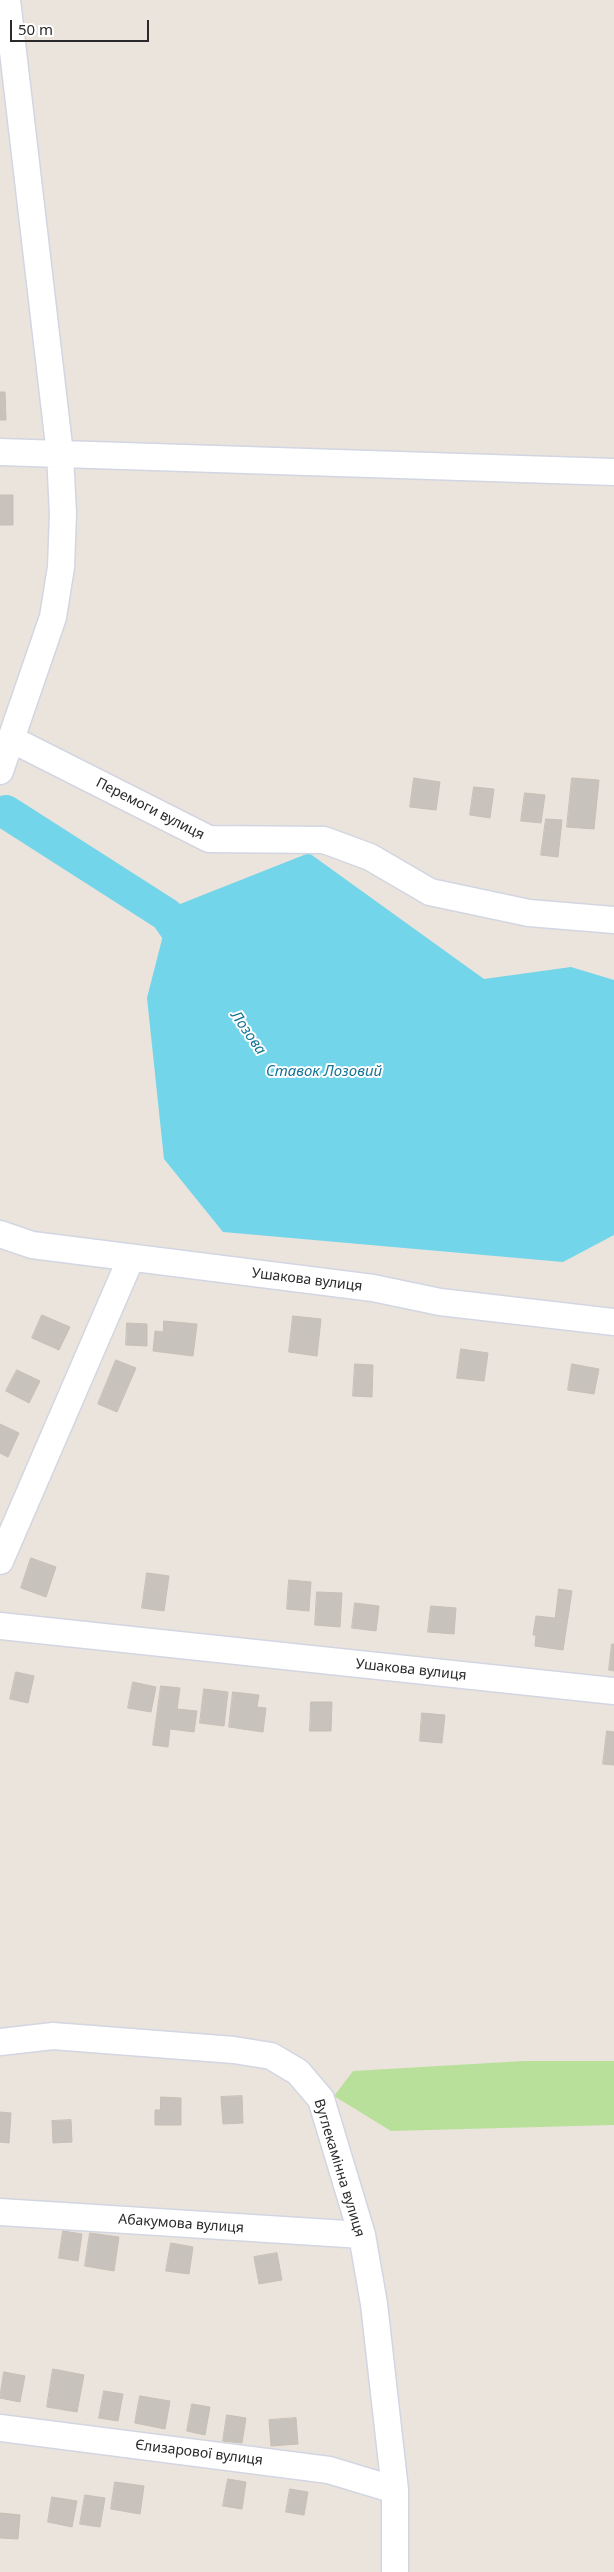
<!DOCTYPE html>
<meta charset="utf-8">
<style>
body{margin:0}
#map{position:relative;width:614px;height:2572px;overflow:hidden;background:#ebe4dc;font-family:"Noto Sans",sans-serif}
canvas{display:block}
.scale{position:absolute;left:10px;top:20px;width:139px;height:22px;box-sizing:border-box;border:2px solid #2a2a2a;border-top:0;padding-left:6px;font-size:15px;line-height:18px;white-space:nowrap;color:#2a2a2a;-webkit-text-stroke:4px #fff;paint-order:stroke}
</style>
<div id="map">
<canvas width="614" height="2572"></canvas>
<div class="scale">50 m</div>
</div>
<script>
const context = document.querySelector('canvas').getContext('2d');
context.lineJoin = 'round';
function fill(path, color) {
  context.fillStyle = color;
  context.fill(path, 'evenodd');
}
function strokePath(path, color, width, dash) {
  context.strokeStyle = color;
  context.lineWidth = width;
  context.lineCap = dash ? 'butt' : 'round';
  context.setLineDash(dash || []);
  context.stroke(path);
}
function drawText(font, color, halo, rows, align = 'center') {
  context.font = font + ' "Noto Sans",sans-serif';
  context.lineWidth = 4;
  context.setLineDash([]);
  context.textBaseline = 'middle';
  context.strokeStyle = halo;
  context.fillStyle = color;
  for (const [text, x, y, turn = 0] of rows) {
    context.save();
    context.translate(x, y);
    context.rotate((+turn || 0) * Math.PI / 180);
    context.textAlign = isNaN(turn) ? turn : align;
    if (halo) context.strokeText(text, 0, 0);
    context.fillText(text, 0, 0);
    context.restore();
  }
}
const green = new Path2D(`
 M 524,2061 L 614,2061 L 614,2125 L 391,2131 L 334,2096 L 353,2071 Z`);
const water = new Path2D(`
 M 309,853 L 484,979 L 571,967 L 614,980 L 614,1235 L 563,1262 L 223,1232 L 164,1159 L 147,998 L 170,908 Z`);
const river = new Path2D(`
 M 6,812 L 167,915 L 194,954`);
const building = new Path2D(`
 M 0,392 L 5,392 L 6,420 L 0,420 Z
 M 0,495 L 13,495 L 13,525 L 0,525 Z
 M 414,778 L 440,782 L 436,810 L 410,807 Z
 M 572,778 L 599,780 L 594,829 L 567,827 Z
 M 474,787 L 494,789 L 490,818 L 470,815 Z
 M 525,793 L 545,795 L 541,823 L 521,821 Z
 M 546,819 L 562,820 L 558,857 L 541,855 Z
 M 42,1315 L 70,1327 L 59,1350 L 32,1338 Z
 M 293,1316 L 321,1319 L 317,1356 L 289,1352 Z
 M 164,1321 L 197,1324 L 193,1356 L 153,1351 L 155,1331 L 163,1332 Z
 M 127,1323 L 147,1324 L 147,1346 L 126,1345 Z
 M 461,1349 L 488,1353 L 484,1381 L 457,1378 Z
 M 116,1360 L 136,1368 L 117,1412 L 98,1404 Z
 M 355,1364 L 373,1365 L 372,1397 L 353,1396 Z
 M 572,1364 L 599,1369 L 594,1394 L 568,1390 Z
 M 17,1370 L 40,1381 L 29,1403 L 6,1391 Z
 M 0,1424 L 19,1433 L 8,1457 L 0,1453 Z
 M 31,1558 L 56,1567 L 46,1597 L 21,1588 Z
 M 147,1573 L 169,1576 L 164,1611 L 142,1608 Z
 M 289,1580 L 311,1582 L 309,1611 L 287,1609 Z
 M 559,1589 L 572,1591 L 563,1650 L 535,1646 L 536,1635 L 533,1635 L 536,1616 L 555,1618 Z
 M 317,1592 L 342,1593 L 340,1627 L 315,1625 Z
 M 355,1603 L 379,1606 L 376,1631 L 352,1628 Z
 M 431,1606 L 456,1608 L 454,1634 L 428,1632 Z
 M 612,1644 L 614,1644 L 614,1671 L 609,1670 Z
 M 16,1672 L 34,1676 L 28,1703 L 10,1699 Z
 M 133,1682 L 156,1687 L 151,1712 L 128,1708 Z
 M 161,1686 L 180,1688 L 177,1709 L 197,1711 L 194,1732 L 170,1729 L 168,1747 L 153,1745 Z
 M 204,1689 L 228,1692 L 224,1726 L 200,1723 Z
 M 233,1692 L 259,1695 L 257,1707 L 266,1708 L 263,1732 L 229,1727 Z
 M 311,1702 L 332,1702 L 331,1731 L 310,1731 Z
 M 422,1713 L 445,1715 L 442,1743 L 420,1741 Z
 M 607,1731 L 614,1732 L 614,1765 L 603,1764 Z
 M 242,2096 L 243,2123 L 223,2124 L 221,2097 Z
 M 161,2097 L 181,2098 L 181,2125 L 155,2125 L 155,2110 L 160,2110 Z
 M 0,2112 L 11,2113 L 9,2143 L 0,2142 Z
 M 71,2120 L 72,2142 L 53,2143 L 52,2121 Z
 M 63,2231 L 82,2234 L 78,2261 L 59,2258 Z
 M 90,2233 L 119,2237 L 114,2271 L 85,2266 Z
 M 171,2243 L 193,2247 L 189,2274 L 166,2271 Z
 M 277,2253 L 282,2280 L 259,2284 L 254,2257 Z
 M 53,2369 L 84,2375 L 77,2412 L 47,2407 Z
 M 4,2372 L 25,2376 L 20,2402 L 0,2398 Z
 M 104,2391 L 123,2394 L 118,2421 L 99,2418 Z
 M 140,2396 L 170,2401 L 165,2429 L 135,2423 Z
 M 192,2404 L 210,2407 L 205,2435 L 187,2431 Z
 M 227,2415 L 246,2418 L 242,2443 L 223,2441 Z
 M 296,2418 L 298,2444 L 271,2446 L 269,2420 Z
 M 228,2479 L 246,2482 L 242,2509 L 223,2506 Z
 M 115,2482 L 144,2486 L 140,2514 L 111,2509 Z
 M 290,2489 L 308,2492 L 304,2515 L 286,2512 Z
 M 85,2495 L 105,2498 L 100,2527 L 80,2524 Z
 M 52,2497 L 77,2501 L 72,2527 L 48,2522 Z
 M 0,2513 L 20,2515 L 18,2539 L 0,2538 Z`);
const minor = new Path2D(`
 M 0,452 L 614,472
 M 11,739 L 209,839 L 324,840 L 370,857 L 430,892 L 529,913 L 614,920
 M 0,771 L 53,617 L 61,567 L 63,514 L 60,454 L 7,0
 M 0,1234 L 32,1245 L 373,1288 L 440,1302 L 614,1322
 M 0,1561 L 131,1258
 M 0,1626 L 614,1691
 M 0,2042 L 53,2036 L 234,2050 L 271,2056 L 298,2072 L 321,2099 L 362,2235 L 374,2304 L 395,2490 L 395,2572
 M 0,2212 L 362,2235
 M 0,2428 L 329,2470 L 395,2490`);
const streetNames = [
 ["Перемоги вулиця",150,809,27],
 ["Ушакова вулиця",307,1280,7],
 ["Ушакова вулиця",411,1670,6],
 ["Вуглекамінна вулиця",339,2168,73],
 ["Абакумова вулиця",181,2224,4],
 ["Єлизарової вулиця",199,2453,7]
];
const waterNames = [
 ["Лозова",248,1033,55],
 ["Ставок Лозовий",324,1072]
];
fill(green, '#b9e09b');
fill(water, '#73d5ea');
strokePath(river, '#73d5ea', 34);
fill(building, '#c7c2bb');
strokePath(building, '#c7bfb6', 1);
strokePath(minor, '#d2d6e2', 29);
strokePath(minor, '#fff', 26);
drawText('14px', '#2a2a2a', '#fff', streetNames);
drawText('italic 15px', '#127496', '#fff', waterNames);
</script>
